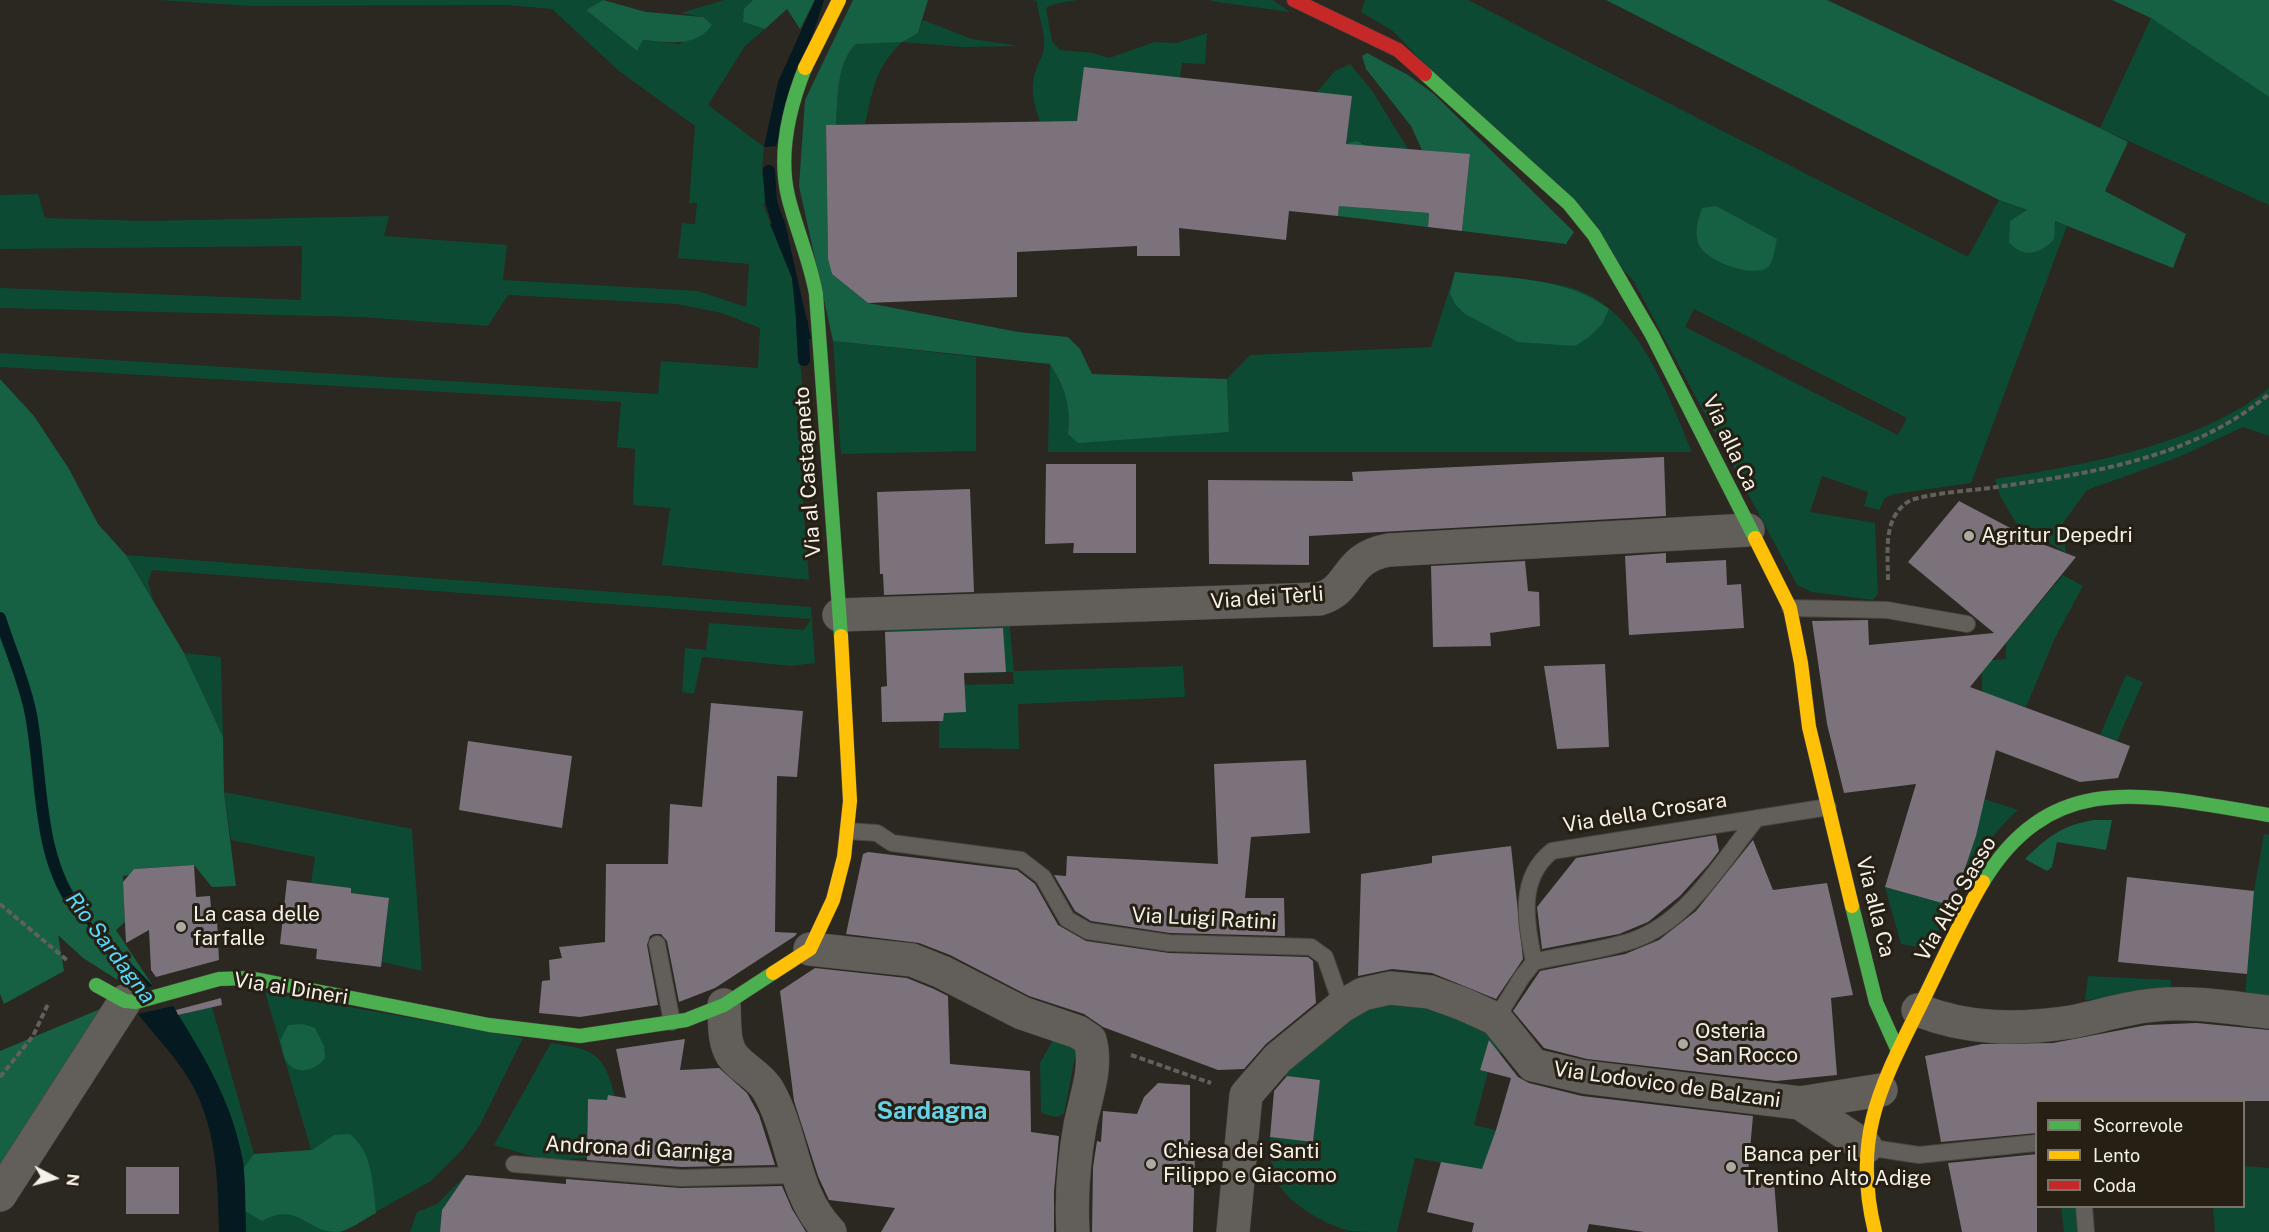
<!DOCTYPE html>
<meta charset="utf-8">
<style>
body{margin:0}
#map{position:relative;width:2269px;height:1232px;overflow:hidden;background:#2b2721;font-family:"Public Sans",sans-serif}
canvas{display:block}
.legend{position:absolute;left:2035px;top:1100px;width:210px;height:108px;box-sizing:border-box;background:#261f14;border:2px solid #797369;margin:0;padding:8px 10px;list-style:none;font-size:18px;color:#f5f0e8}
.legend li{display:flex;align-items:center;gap:12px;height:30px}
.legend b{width:30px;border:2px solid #797369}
.north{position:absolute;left:24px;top:1148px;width:60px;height:60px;-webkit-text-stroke:4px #261f14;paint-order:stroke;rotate:96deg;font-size:16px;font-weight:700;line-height:24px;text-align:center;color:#f5f0e8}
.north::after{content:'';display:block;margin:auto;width:21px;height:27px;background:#f5f0e8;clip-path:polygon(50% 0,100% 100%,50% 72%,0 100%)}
</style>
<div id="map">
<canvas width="2269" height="1232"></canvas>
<ul class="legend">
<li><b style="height:8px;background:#4caf50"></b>Scorrevole</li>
<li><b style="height:8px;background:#ffc107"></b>Lento</li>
<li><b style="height:8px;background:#c62828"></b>Coda</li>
</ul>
<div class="north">N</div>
</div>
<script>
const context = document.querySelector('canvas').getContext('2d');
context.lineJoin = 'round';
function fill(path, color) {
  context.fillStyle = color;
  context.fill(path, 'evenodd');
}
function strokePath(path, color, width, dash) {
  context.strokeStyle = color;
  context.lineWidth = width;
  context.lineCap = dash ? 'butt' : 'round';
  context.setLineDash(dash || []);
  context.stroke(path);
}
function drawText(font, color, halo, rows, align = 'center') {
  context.font = font + ' "Public Sans",sans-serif';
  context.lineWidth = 6;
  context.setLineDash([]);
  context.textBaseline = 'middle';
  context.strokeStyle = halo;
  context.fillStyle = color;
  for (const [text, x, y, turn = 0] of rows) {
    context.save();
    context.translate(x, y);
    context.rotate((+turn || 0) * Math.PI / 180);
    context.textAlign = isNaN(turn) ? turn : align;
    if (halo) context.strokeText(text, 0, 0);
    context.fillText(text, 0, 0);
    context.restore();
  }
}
const green = new Path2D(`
 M 158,0 L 603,0 L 586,10 L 637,51 L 642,40 L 680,44 L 703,17 L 681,13 L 724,0 L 753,0 L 745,9 L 743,22 L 765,29 L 745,46 L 708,105 L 764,147 L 762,170 L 766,203 L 763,204 L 792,278 L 795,300 L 811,489 L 802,489 L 809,580 L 662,565 L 670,508 L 633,505 L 635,449 L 617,447 L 621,402 L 0,367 L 0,353 L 658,394 L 661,361 L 758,368 L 760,328 L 722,313 L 676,304 L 508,295 L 488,326 L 361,317 L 0,308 L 0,288 L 301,300 L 302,246 L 0,249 L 0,195 L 38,194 L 45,218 L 146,221 L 389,216 L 384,236 L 507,245 L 503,280 L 698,291 L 746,307 L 749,264 L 678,258 L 682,223 L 695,224 L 697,203 L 689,203 L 695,126 L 619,71 L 552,9 L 507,5 L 251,6 Z
 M 1032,0 L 1077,0 L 1054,4 L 1046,8 L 1052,41 L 1060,50 L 1093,53 L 1109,58 L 1155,42 L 1177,43 L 1207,33 L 1205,64 L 1182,63 L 1180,78 L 1085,67 L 1077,121 L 1040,121 C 1034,105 1029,87 1036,70 C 1039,61 1044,55 1044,44 C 1045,30 1038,16 1037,2 Z
 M 1211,0 L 1273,0 L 1290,12 L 1210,1 Z
 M 1365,0 L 1468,0 L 1968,257 L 1999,200 L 2067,226 L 1971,483 L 1895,494 L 1885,498 L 1879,510 L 1864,506 L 1868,492 L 1822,476 L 1810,512 L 1875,523 L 1878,594 L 1873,600 L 1812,592 L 1797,585 L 1633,280 L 1393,31 L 1361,12 ZM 1694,309 L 1907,418 L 1898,435 L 1685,327 Z
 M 2151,18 L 2269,97 L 2269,205 L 2100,128 Z
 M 923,20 L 972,39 L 1020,46 L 963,47 L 902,42 C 874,70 874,87 865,124 L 836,125 C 838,100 836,63 856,44 L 918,33 Z
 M 1350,64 L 1373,92 L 1408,149 L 1368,146 L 1363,143 L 1346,144 L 1352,96 L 1316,93 L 1335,71 Z
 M 1455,272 C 1491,277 1530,278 1565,286 C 1638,304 1666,391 1692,452 L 1048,452 L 1050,364 C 1065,388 1071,405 1068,434 L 1229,432 L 1227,379 L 1250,355 L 1431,347 Z
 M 833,341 L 976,357 L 976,451 L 841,454 Z
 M 2269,388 L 2269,436 L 2243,427 L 2179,457 L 2087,490 L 2063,523 L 2066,553 L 2016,523 L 2000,496 L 1995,479 C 2080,466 2202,444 2269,388 Z
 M 126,555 L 811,607 L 815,663 L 791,666 L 702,657 L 694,694 L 682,692 L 685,648 L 706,650 L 709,623 L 804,630 L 811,619 L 152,570 L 148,582 L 153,600 Z
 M 2063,575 L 2083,586 L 2055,638 L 2026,707 L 2008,701 L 2002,716 L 1983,702 L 1981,661 L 2006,659 L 2006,643 Z
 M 1009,620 L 1014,671 L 1183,666 L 1185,697 L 1018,704 L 1019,749 L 939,748 L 939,721 L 943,720 L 943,685 L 1014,684 L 1013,672 L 887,676 L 885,624 Z
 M 184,653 L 221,657 L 223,737 Z
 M 2126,675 L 2143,682 L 2117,741 L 2100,735 Z
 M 224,792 L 412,829 L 422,971 L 382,962 L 389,899 L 351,893 L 351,888 L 311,883 L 315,857 L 231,840 Z
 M 1984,799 L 2018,810 C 1976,846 1955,902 1928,949 L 1901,944 L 1885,887 L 1952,906 L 1976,836 Z
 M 2264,834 L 2269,835 L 2269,999 L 2245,996 L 2254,891 Z
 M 2088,976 L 2171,980 L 2171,993 L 2085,1000 Z
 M 265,992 L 523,1038 L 480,1125 L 462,1150 L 431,1181 L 340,1232 L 246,1232 C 245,1209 246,1185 243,1163 C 234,1109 206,1060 178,1015 L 212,1007 L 254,1154 L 311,1150 Z
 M 1414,1002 L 1484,1029 L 1509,1055 L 1486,1050 L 1480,1069 L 1488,1072 L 1474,1125 L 1496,1130 L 1485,1170 L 1415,1158 L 1397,1232 C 1382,1232 1365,1232 1350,1231 C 1324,1224 1287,1204 1275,1178 C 1270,1165 1271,1150 1270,1137 L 1313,1142 L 1320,1080 L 1278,1075 L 1368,1006 Z
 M 1054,1038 L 1072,1043 L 1076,1052 L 1064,1114 L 1056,1117 L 1041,1113 L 1040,1063 Z
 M 551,1043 C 595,1050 603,1052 615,1096 L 608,1095 L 607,1100 L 588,1099 L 587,1158 L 545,1160 L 494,1145 Z
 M 2244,1166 L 2269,1168 L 2269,1232 L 2215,1232 L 2213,1207 L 2244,1206 Z
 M 466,1175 L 442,1210 L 440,1232 L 410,1232 L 417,1212 L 437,1204 Z
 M 2061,1207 L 2077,1207 L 2078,1232 L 2064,1232 Z`);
const forest = new Path2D(`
 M 603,0 L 646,12 L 703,17 L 712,25 C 696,48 668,42 643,40 L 637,51 L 586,10 Z
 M 753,0 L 815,0 L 800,29 L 787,9 L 765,29 L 743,22 L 744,9 Z
 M 853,0 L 928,0 L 918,33 L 902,42 L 856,44 C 836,63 838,100 836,125 L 826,126 L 828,258 L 832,274 L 868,303 L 1018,332 L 1068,337 L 1080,349 L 1092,374 L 1227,379 L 1229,432 L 1078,443 L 1068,434 C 1071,405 1065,388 1050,364 L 833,341 L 799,186 L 805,100 Z
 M 1606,0 L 1827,0 L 2100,128 L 2128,142 L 2105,191 L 2186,234 L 2173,268 L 2055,221 L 2054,239 C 2041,254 2023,259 2009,242 L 2010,221 L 2027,210 L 1999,200 Z
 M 2112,0 L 2269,0 L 2269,97 L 2151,18 Z
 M 1367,53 L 1408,75 L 1434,94 L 1574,232 L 1566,244 L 1462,231 L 1470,155 L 1422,150 L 1411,126 L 1366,69 L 1362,56 Z
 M 1356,141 L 1368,146 L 1363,208 L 1429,213 L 1428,227 L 1338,216 L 1346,144 Z
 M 1716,206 L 1777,239 C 1775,247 1774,260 1769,266 C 1755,280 1706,261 1699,245 C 1694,233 1698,219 1702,208 Z
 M 1455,272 C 1506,278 1567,277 1609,309 L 1602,324 L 1589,337 L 1575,346 L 1518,342 L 1465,314 L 1455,304 L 1450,293 Z
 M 0,379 L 34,416 L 69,469 L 98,524 L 126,555 L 184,653 L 223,737 L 224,792 L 236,886 L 212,887 L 194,865 L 134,869 L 129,875 L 123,876 L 125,922 L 116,930 L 153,986 L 135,991 L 83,958 L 58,935 L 64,971 L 4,1004 L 0,994 Z
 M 2094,820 L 2112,820 L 2106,850 L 2057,842 L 2052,867 L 2047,871 L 2025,859 C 2047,837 2063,825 2094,820 Z
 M 105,1007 L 0,1170 L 0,1051 Z
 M 303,1024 L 315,1028 L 324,1046 L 325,1058 C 316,1071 296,1076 286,1061 C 283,1056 282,1047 280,1041 L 288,1025 Z
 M 350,1134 C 374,1155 372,1183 376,1213 C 364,1219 349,1231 337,1232 C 304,1232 300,1201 262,1221 L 245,1211 L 243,1169 L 254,1154 L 312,1150 L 334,1135 Z`);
const water = new Path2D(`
 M 815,0 L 824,0 L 776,146 L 764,147 L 778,82 Z
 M 784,219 L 811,339 L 798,339 L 792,278 L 770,224 Z
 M 71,902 L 153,986 L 135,991 Z
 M 173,1006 C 204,1056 233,1103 243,1162 C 246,1185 245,1209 246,1232 L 219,1232 C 218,1182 217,1133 194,1088 C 180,1061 156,1037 138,1014 Z`);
const stream = new Path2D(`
 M 769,171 L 771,201 L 782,236
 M 802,323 L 804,360
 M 0,618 C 10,650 25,682 31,715 C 43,779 36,859 80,913`);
const building = new Path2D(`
 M 1084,67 L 1352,96 L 1346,144 L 1470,154 L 1462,231 L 1428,227 L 1429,213 L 1339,206 L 1338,216 L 1289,211 L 1286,240 L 1179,228 L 1180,256 L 1137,256 L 1137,246 L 1017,252 L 1017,297 L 868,303 L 832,274 L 828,259 L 826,125 L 1077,121 Z
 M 1664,457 L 1666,516 L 1309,536 L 1309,565 L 1209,564 L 1208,480 L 1353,481 L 1352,472 Z
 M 1046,464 L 1136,464 L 1136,553 L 1073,553 L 1074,543 L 1045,544 Z
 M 970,489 L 974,592 L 884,595 L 883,574 L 880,574 L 877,492 Z
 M 1959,501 L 2037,542 L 2076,557 L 1970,687 L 2130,746 L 2118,778 L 2080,782 L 1996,750 L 1976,836 L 1959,886 L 1949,905 L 1885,887 L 1916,784 L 1844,793 L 1827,724 L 1812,621 L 1868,620 L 1869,645 L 1994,633 L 1908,562 Z
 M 1666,553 L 1666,563 L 1726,560 L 1727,585 L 1741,584 L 1744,628 L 1629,635 L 1625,556 Z
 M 1525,561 L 1528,591 L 1539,592 L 1540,626 L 1490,633 L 1491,646 L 1433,647 L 1431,566 Z
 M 1003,628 L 1006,672 L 964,673 L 966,712 L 944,713 L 943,721 L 882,722 L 881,687 L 887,686 L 885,632 Z
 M 1605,664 L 1609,747 L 1557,749 L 1544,666 Z
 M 711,703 L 803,711 L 797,777 L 777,776 L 775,932 L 797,933 L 795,936 L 715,988 L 679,1002 L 667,941 L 661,934 L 654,934 L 650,936 L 647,945 L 658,1005 L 580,1017 L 539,1013 L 542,981 L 550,980 L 549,960 L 562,958 L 559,947 L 605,942 L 606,864 L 668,864 L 670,804 L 702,807 Z
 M 468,741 L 572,756 L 562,828 L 459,810 Z
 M 1306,760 L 1310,833 L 1251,837 L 1245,898 L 1284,898 L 1285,936 L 1170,933 L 1091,921 L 1075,911 L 1054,875 L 1066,876 L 1067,856 L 1218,864 L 1214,764 Z
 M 1716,835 L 1719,851 L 1709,864 L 1680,896 L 1648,922 L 1619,934 L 1542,949 L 1537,907 L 1576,858 Z
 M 1753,840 L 1773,890 L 1827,883 L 1853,995 L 1831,998 L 1837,1075 L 1776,1081 L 1587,1059 L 1544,1048 L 1513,1011 L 1540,971 L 1625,954 L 1659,940 L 1696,911 Z
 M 1511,846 L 1523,959 L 1496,999 L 1432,973 L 1392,969 L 1358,976 L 1361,874 L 1432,863 L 1432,856 Z
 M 868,852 L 1017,870 L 1035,884 L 1058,925 L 1086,941 L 1169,953 L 1308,957 L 1313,961 L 1316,1003 L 1266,1044 L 1244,1069 L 1218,1070 L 1103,1027 L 1084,1014 L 1029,996 L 950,955 L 919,943 L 846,934 L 863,854 Z
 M 194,865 L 196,897 L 210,896 L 212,920 L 217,920 L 219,960 L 156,977 L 151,970 L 149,930 L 126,943 L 123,882 L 134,869 Z
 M 2127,877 L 2254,891 L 2247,974 L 2118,962 Z
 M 287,880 L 351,888 L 351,893 L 389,898 L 381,967 L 316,959 L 317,949 L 280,944 Z
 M 815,968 L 907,978 L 934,989 L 948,996 L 950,1064 L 1030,1071 L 1031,1132 L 1059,1136 L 1054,1192 L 1054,1232 L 881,1232 L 895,1208 L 829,1200 L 818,1176 L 794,1101 L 780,991 Z
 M 221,998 L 222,1005 L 178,1015 L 176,1010 Z
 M 2197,1023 L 2269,1030 L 2269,1101 L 2037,1101 L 2037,1133 L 1941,1142 L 1925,1056 L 1982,1044 L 2053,1043 L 2147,1025 Z
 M 685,1039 L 680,1070 L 719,1068 L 747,1093 L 759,1115 L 775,1165 L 681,1167 L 587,1160 L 588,1099 L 607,1100 L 608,1095 L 626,1098 L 616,1049 Z
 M 1489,1040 L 1518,1077 L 1529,1083 L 1582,1096 L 1753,1116 L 1747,1183 L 1774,1181 L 1778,1232 L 1644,1232 L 1589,1224 L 1587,1232 L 1472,1232 L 1474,1223 L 1427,1212 L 1441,1162 L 1482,1169 L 1496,1130 L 1511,1078 L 1480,1070 Z
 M 1287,1076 L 1320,1080 L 1313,1142 L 1270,1137 L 1274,1091 Z
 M 1158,1083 L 1190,1085 L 1190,1153 L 1195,1153 L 1193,1232 L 1092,1232 L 1093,1167 L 1097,1141 L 1101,1142 L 1103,1111 L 1137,1114 L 1144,1097 Z
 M 2037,1154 L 2037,1232 L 1962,1232 L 1948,1163 Z
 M 126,1167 L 179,1167 L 179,1214 L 126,1214 Z
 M 466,1175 L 566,1184 L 566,1179 L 680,1188 L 782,1186 L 792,1209 L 806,1232 L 440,1232 L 442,1210 Z`);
const path = new Path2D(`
 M 1888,580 C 1888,551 1882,516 1911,500 C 1938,492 1969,491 1997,487 C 2091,473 2194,458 2269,394
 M 0,904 L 68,961
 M 1131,1055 L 1211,1083
 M 0,1077 L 33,1036 L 49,1002`);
const lane = new Path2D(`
 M 1790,608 L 1887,610 L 1967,624
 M 848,831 L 877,833 L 892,843 L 1021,860 L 1043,877 L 1067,919 L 1088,931 L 1169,943 L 1311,947 L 1325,957 L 1342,1006
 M 657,944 L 672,1022
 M 1534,962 C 1567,954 1602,951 1634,940 C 1689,920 1722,861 1757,818
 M 1496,1019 L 1522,977 L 1534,962 C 1526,922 1517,879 1552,851 L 1828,807
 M 1866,1147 L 1919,1155 L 2036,1143
 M 514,1164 L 681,1178 L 797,1175
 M 2084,1206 L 2086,1232`);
const street = new Path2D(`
 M 839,615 L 1319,599 C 1353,590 1343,558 1389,550 L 1748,530
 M 810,949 L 912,960 L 942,972 L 1022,1013 L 1078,1032 L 1090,1040 C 1098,1068 1085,1099 1080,1126 C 1074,1160 1071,1198 1073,1232
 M 724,1005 C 725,1021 723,1041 732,1055 C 741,1068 759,1075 768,1090 C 794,1135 792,1194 830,1232
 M 1918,1010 C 1968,1030 2018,1030 2071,1022 C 2099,1017 2127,1007 2155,1005 C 2193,1001 2232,1008 2269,1012
 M 1800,1103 L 1866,1147
 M 0,1195 L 125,1001
 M 1233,1232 L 1246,1095 L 1278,1058 L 1342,1006 L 1363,994 L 1390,988 L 1430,992 L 1463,1004 L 1496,1019 L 1533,1065 L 1584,1077 L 1800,1103 L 1881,1090`);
const fast = new Path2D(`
 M 805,68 C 789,108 778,153 788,196 C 796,229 810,260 816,294 L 841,636
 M 1425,74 L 1569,204 L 1594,235 L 1652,335 L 1755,538
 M 1983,882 C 2054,764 2155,797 2269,815
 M 1852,906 L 1876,1002 L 1898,1051
 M 96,985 L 125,1001 L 136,1002 L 219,979 L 250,978 L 489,1025 L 580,1036 L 686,1020 L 724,1005 L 773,973`);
const slow = new Path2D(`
 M 805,68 L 839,0
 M 1755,538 L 1790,608 L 1801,663 L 1809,727 L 1852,906
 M 773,973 L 810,949 L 833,900 L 844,857 L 850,801 L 841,636
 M 1875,1232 C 1850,1131 1885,1079 1927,992 C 1945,955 1962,917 1983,882`);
const jam = new Path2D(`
 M 1294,0 L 1398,50 L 1425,74`);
const markers = [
 [1969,536,6,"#aeaaa2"],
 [181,927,6,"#aeaaa2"],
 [1683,1044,6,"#aeaaa2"],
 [1151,1164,6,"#aeaaa2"],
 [1731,1167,6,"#aeaaa2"]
];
const streetNames = [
 ["Via alla Ca",1730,443,65],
 ["Via al Castagneto",808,472,-94],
 ["Via dei Tèrli",1267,598,-4],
 ["Via della Crosara",1645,813,-9],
 ["Via Alto Sasso",1956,899,-60],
 ["Via alla Ca",1875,907,76],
 ["Via Luigi Ratini",1204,919,3],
 ["Via ai Dineri",291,989,9],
 ["Via Lodovico de Balzani",1667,1085,8],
 ["Androna di Garniga",639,1149,3]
];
const poiNames = [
 ["Agritur Depedri",1981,536],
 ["La casa delle",193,915],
 ["farfalle",193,939],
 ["Osteria",1695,1032],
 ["San Rocco",1695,1056],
 ["Chiesa dei Santi",1163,1152],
 ["Filippo e Giacomo",1163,1176],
 ["Banca per il",1743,1155],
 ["Trentino Alto Adige",1743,1179]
];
const waterNames = [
 ["Rio Sardagna",110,948,53]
];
const quarterNames = [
 ["Sardagna",932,1112]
];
fill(green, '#0d4a33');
fill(forest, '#166043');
fill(water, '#041920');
strokePath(stream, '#041920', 12);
fill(building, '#7b727b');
strokePath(lane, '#48453f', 18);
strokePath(street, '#48453f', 34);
strokePath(fast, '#48453f', 15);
strokePath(slow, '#48453f', 15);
strokePath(jam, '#48453f', 15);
strokePath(path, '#62605c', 4, [6, 3]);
strokePath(lane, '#625f5a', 16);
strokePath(street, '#625f5a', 33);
strokePath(fast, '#4caf50', 14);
strokePath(slow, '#ffc107', 14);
strokePath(jam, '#c62828', 14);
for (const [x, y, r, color] of markers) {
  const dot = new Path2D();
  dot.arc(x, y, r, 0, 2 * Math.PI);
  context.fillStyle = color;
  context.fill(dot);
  strokePath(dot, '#261f14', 2);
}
drawText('21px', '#f5f0e8', '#261f14', streetNames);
drawText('21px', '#f5f0e8', '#261f14', poiNames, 'left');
drawText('italic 22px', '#55d9fd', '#261f14', waterNames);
drawText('bold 24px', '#69d1e5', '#261f14', quarterNames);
</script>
